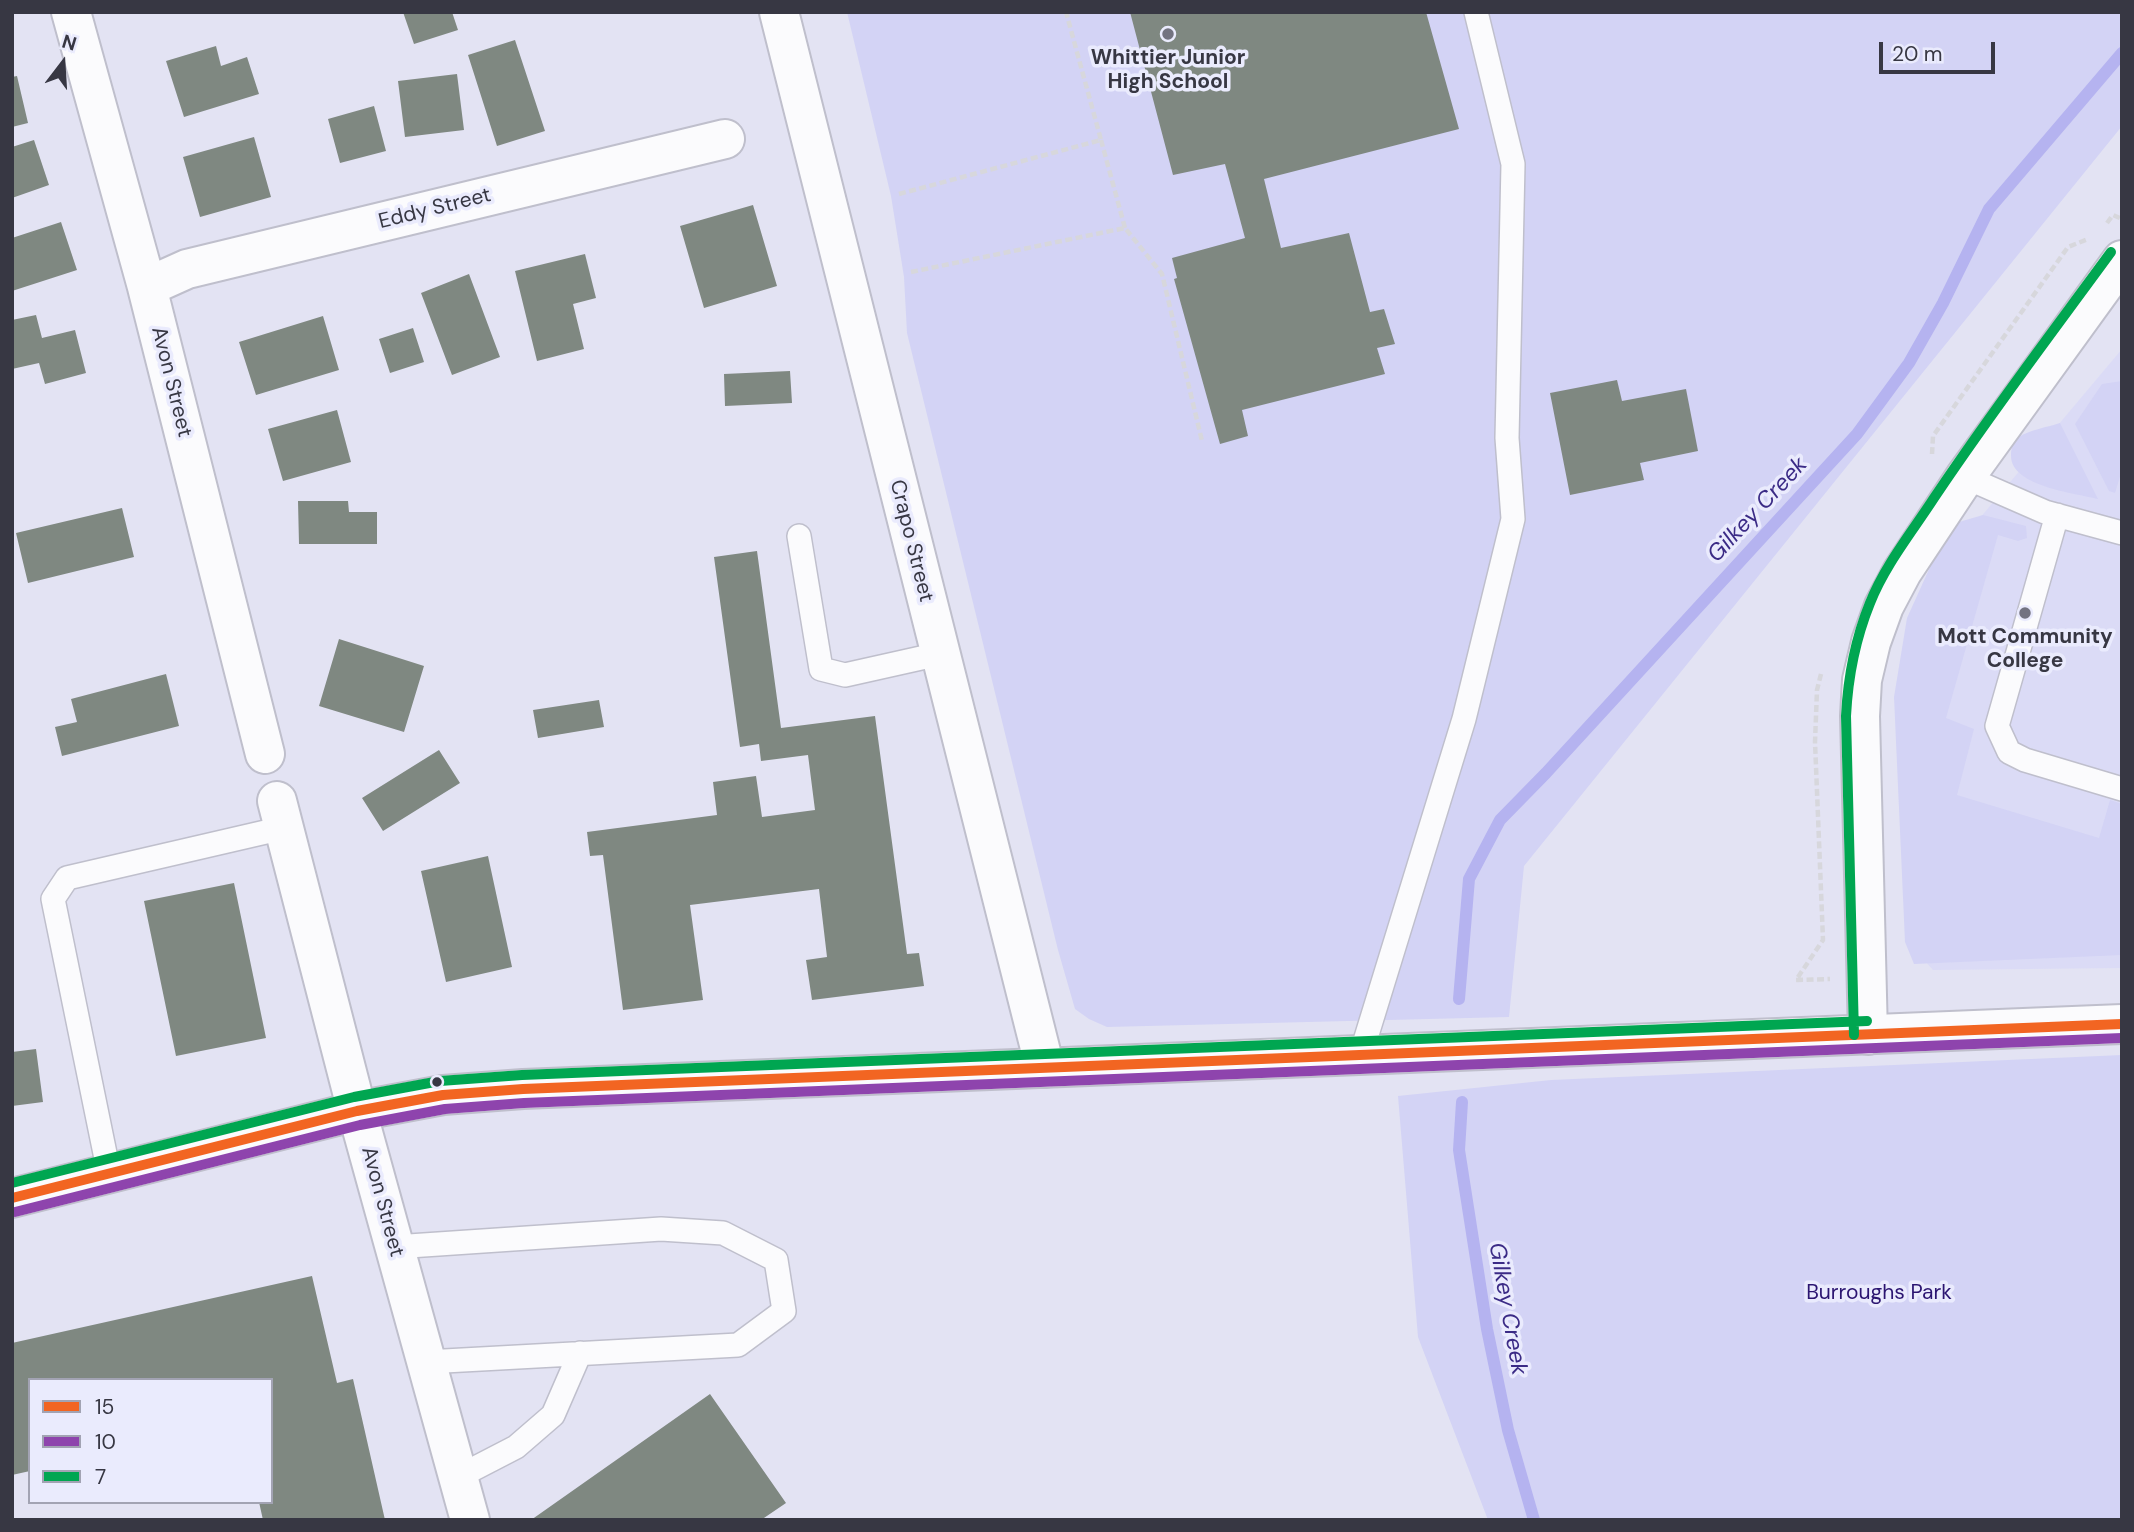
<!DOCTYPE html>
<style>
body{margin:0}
#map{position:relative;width:2134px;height:1532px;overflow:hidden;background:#e3e3f3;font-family:"DM Sans",sans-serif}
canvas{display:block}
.frame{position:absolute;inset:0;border:14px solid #373743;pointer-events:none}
.legend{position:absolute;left:28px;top:1378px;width:245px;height:126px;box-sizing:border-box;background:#eaebfd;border:2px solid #a2a3b3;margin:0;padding:9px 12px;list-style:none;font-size:21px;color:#373743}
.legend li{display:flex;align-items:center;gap:14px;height:35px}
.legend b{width:35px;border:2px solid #a2a3b3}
.north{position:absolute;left:28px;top:28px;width:70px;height:70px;-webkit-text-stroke:5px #eaebfd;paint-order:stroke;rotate:17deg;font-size:19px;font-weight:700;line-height:28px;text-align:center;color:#373743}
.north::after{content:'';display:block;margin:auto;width:24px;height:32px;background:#373743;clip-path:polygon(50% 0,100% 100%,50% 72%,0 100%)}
.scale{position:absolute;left:1879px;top:42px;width:116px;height:32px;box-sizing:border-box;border:4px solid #373743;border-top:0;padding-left:9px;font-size:21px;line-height:24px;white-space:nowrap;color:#373743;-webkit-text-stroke:5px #eaebfd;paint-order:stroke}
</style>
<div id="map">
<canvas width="2134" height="1532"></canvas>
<div class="frame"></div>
<ul class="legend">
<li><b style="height:9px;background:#f26522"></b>15</li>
<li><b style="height:9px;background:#8e44ad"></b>10</li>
<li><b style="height:9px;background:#00a651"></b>7</li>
</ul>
<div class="north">N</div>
<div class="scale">20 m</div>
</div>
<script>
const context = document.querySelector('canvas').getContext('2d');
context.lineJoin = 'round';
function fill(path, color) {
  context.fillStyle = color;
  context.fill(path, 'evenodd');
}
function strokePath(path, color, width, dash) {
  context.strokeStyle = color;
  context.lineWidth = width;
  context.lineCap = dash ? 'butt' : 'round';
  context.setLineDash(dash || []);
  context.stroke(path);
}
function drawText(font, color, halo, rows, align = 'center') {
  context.font = font + ' "DM Sans",sans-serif';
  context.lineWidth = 7;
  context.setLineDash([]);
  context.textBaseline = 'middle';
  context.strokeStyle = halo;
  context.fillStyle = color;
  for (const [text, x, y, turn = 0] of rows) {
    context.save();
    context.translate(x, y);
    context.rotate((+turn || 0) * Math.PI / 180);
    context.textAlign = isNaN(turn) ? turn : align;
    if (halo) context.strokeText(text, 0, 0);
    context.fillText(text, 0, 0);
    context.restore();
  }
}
const built = new Path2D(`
 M 2122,349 L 2122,968 L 1933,970 L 1910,944 L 1953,550 Z`);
const green = new Path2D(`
 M 847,12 L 2122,12 L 2122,126 L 1524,866 L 1509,1017 L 1107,1027 L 1089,1019 L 1075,1009 L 1058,950 L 907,333 L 904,277 L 891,196 Z
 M 2122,381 L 2122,470 L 2115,493 L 2109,491 L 2075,424 L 2102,384 Z
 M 2060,423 L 2098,499 C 2074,493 2011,486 2011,456 C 2011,449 2012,443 2019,437 C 2029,430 2048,427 2060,423 Z
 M 1983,515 L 2026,526 L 2027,538 L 2018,541 L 1998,535 L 1946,718 L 1974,729 L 1957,795 L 2099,838 L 2110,800 L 2122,804 L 2122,955 L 1914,964 L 1905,942 L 1894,697 L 1907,618 L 1931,565 L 1959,522 Z
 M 2122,1055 L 2122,1520 L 1488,1520 L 1418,1337 L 1398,1096 L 1551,1080 Z`);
const stream = new Path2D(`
 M 1459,999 L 1469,879 L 1500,820 L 1546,773 L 1857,434 L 1909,363 L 1943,303 L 1989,209 L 2122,53
 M 1462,1102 L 1459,1150 L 1487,1329 L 1508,1430 L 1534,1520`);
const building = new Path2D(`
 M 403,12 L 452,12 L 458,30 L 414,44 Z
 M 1130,12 L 1426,12 L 1459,129 L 1264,179 L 1281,248 L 1349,233 L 1370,312 L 1384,309 L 1395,344 L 1377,348 L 1385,374 L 1242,410 L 1248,436 L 1220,444 L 1174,279 L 1177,278 L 1172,258 L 1245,238 L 1225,164 L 1173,175 Z
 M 515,40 L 545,131 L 497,146 L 468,55 Z
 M 216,46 L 221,66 L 247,57 L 259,94 L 184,117 L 166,61 Z
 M 457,74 L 464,130 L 405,137 L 398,81 Z
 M 17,76 L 28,123 L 12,127 L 12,77 Z
 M 374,106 L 386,151 L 340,163 L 328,119 Z
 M 254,137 L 271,197 L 200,217 L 183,157 Z
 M 34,140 L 49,185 L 12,198 L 12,147 Z
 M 753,205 L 777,286 L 704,308 L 680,226 Z
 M 61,222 L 77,270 L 12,291 L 12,238 Z
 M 585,254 L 596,298 L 573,304 L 584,349 L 537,361 L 515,271 Z
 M 469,274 L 500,357 L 452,375 L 421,293 Z
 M 36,315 L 42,338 L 75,330 L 86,373 L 45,384 L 39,363 L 12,369 L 12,320 Z
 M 323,316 L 339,370 L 256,395 L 239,342 Z
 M 413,328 L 424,362 L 390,373 L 379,339 Z
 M 790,371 L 792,403 L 725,406 L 724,374 Z
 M 1617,380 L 1622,401 L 1686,389 L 1698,451 L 1640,463 L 1644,480 L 1570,495 L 1550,393 Z
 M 337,410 L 351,462 L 283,481 L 268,429 Z
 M 298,501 L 348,501 L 349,512 L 377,512 L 377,544 L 299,544 Z
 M 122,508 L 134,557 L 28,583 L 16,533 Z
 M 757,551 L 781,728 L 875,716 L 907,954 L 919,953 L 924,986 L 812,1000 L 806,960 L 827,957 L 819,889 L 690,905 L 703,1000 L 623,1010 L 603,855 L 590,856 L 587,832 L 717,815 L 713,782 L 756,776 L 762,817 L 815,810 L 808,755 L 761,761 L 759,744 L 740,747 L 714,557 Z
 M 339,639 L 424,666 L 404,732 L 319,706 Z
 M 166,674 L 179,726 L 62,756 L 55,727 L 77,722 L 71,699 Z
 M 599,700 L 604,727 L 538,738 L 533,710 Z
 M 439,750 L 460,783 L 383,831 L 362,798 Z
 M 488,856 L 512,967 L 446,982 L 421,871 Z
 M 234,883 L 266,1038 L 176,1056 L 144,901 Z
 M 36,1049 L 43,1102 L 12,1106 L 12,1052 Z
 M 312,1276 L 337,1383 L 353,1379 L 385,1520 L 263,1520 L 259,1502 L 271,1502 L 271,1380 L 30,1380 L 30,1471 L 12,1475 L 12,1343 Z
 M 710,1394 L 786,1503 L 761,1520 L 531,1520 Z`);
const path = new Path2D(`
 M 1101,140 L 1125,228
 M 899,194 L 1101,140 L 1066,12
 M 2107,223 L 2113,215 L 2122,219
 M 911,272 L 1125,228 L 1162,274 L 1202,441
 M 1932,454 L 1933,436 L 2068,247 L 2088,239
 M 1821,674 L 1817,690 L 1815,742 L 1823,940 L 1796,980 L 1830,979`);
const service = new Path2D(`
 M 1965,477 L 2045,512 L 2122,533
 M 2057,515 L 1997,726 L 2009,752 L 2025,760 L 2122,789
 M 799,536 L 821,669 L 845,675 L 939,654
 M 1361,1054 L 1464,719 L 1513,519 L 1507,438 L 1513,164 L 1476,12
 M 109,1173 L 53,899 L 67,878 L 283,828
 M 394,1247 L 661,1229 L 723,1233 L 776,1260 L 784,1311 L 738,1345 L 426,1362
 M 458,1477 L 516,1447 L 553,1415 L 580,1353`);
const minor = new Path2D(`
 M 71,12 L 147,287 L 265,754
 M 779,12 L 1045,1068
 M 147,287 L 187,269 L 725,139
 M 277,801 L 357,1111 L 470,1520`);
const tertiary = new Path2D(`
 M 1868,1035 L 1860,716 L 1862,680 L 1871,642 L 1884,606 L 1902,572 L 1965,477 L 2122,260`);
const secondary = new Path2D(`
 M 12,1198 L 357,1111 L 443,1095 L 523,1089 L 2122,1024`);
const bus1 = new Path2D(`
 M 12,1198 L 357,1111 L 443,1095 L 523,1089 L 2122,1024`);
const bus2 = new Path2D(`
 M 15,1212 L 360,1125 L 445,1109 L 524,1103 L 2122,1038`);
const bus3 = new Path2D(`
 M 1854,1035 L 1846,716 C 1848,676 1855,640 1870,603 C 1885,565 1912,532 1934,498 C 1990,414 2051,334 2111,252
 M 12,1183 L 354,1097 L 440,1081 L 522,1075 L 1867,1021`);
const markers = [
 [1168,34,7,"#737381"],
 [2025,613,7,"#737381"],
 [437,1082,6,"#373743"]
];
const poiNames = [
 ["Whittier Junior",1168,58],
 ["High School",1168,82],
 ["Mott Community",2025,637],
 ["College",2025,661]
];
const streetNames = [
 ["Eddy Street",435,209,-14],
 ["Avon Street",171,382,76],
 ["Crapo Street",911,541,76],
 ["Avon Street",382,1202,75]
];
const parkNames = [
 ["Burroughs Park",1879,1293]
];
const waterNames = [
 ["Gilkey Creek",1758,510,-47],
 ["Gilkey Creek",1507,1309,80]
];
fill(built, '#dbdbf6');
fill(green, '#d3d3f5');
strokePath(stream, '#b5b3f0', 12);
fill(building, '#7f8881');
strokePath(service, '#bfbfcc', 26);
strokePath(minor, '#bfbfcc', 42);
strokePath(tertiary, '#bfbfcc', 42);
strokePath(secondary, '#bfbfcc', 42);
strokePath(path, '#d7d7dc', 4.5, [7, 3.5]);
strokePath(service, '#fbfbfd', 23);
strokePath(minor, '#fbfbfd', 38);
strokePath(tertiary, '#fbfbfd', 38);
strokePath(secondary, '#fbfbfd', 38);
strokePath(bus1, '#f26522', 10);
strokePath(bus2, '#8e44ad', 10);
strokePath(bus3, '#00a651', 10);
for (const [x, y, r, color] of markers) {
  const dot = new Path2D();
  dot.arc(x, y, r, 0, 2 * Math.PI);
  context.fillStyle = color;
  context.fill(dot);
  strokePath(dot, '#eaebfd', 2.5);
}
drawText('bold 21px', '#373743', '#eaebfd', poiNames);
drawText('21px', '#373743', '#eaebfd', streetNames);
drawText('21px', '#2b1571', '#eaebfd', parkNames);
drawText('italic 23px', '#3b2b86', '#eaebfd', waterNames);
</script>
